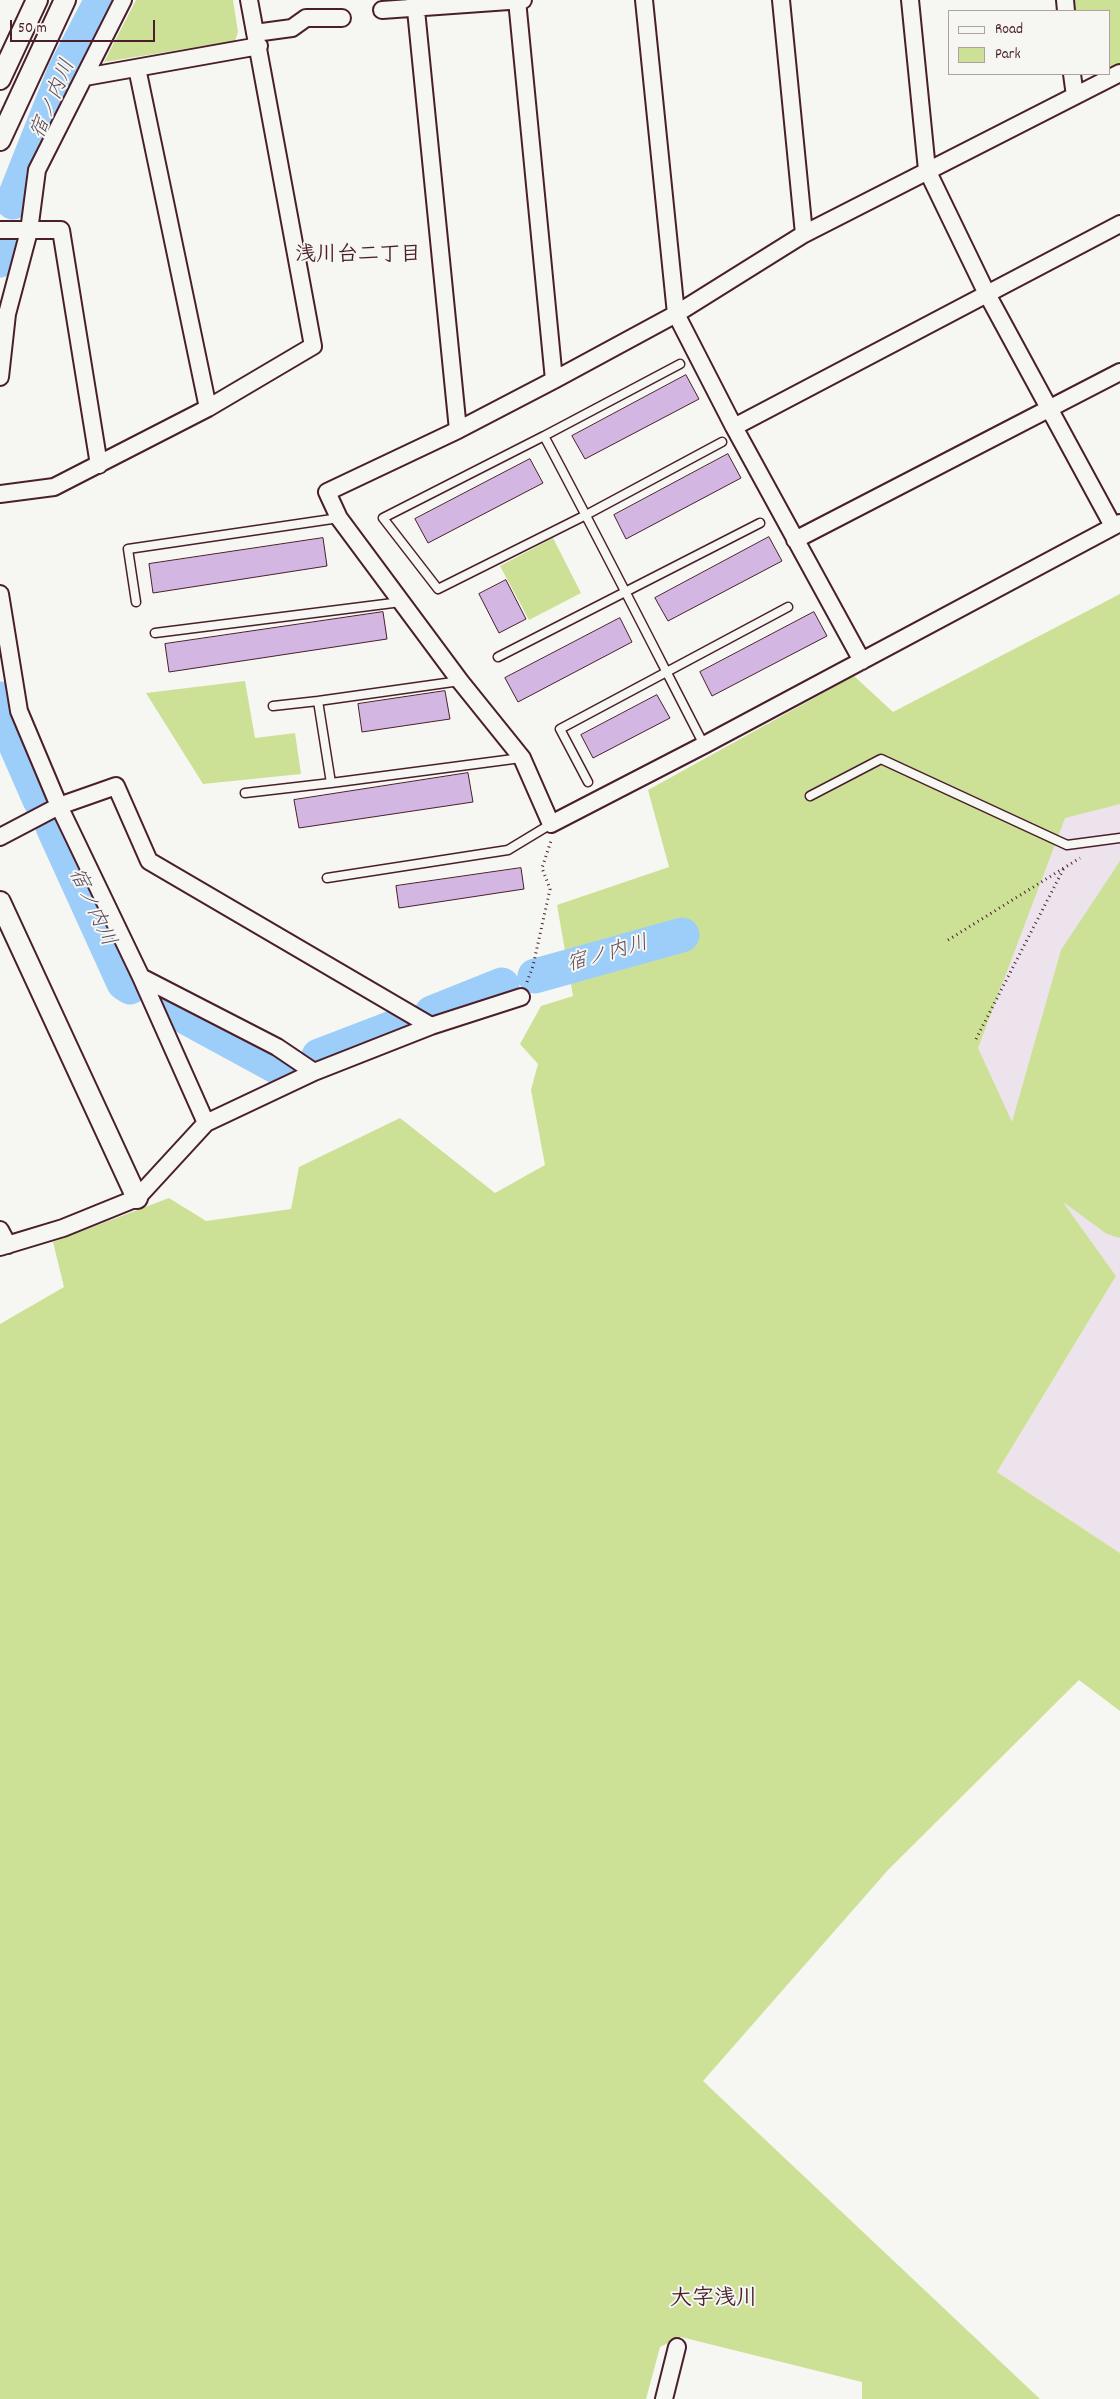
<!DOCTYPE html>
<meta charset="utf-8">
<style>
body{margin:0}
#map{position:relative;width:1120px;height:2399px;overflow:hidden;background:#f6f6f2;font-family:Dekko,sans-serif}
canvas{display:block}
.legend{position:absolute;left:948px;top:10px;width:162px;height:65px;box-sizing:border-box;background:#f6f6f2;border:1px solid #b1a0a2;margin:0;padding:6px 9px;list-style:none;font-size:15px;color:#4a1f2b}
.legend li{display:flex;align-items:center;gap:10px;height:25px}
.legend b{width:25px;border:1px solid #b1a0a2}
.scale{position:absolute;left:10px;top:20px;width:145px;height:22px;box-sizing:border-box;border:2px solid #4a1f2b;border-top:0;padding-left:6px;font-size:15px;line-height:18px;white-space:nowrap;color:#4a1f2b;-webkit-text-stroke:4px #f6f6f2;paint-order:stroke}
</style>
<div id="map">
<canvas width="1120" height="2399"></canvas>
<ul class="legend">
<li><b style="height:6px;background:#f6f6f2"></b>Road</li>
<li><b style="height:14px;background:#cde196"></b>Park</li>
</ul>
<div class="scale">50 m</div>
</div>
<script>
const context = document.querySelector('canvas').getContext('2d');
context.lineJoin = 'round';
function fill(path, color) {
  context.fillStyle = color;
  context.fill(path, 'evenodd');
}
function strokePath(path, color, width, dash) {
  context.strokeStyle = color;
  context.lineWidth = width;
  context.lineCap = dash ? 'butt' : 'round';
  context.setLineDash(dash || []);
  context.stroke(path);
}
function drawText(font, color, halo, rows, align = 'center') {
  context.font = font + ' Dekko,"Klee One",sans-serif';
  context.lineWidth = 4;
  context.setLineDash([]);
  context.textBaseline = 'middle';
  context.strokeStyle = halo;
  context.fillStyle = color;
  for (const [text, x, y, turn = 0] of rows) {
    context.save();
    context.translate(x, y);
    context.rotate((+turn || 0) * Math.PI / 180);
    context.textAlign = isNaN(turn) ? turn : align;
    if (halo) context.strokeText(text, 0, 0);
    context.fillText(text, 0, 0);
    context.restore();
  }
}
const built = new Path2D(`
 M 1120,594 L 1120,1553 L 997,1472 L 1116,1276 L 1023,1146 L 957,1043 Z`);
const green = new Path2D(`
 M 136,0 L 233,0 L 238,32 L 235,41 L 104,62 Z
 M 1073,0 L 1120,0 L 1120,66 L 1109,72 L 1109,11 L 1074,11 Z
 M 553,538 L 581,593 L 529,620 L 500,566 Z
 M 1120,594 L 1120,804 L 1065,818 L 978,1048 L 1012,1122 L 1061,950 L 1120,861 L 1120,1238 L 1107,1234 L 1063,1202 L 1116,1276 L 997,1472 L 1120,1553 L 1120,1711 L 1079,1680 L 888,1870 L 703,2081 L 1040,2399 L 862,2399 L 862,2382 L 681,2337 L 660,2347 L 646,2399 L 0,2399 L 0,1324 L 64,1287 L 53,1242 L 169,1198 L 206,1221 L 291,1209 L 299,1167 L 400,1118 L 495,1193 L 545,1165 L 531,1090 L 538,1064 L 520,1044 L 541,1006 L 573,996 L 557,905 L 669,867 L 648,790 L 854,676 L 893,712 Z
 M 245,681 L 255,738 L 295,733 L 301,774 L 203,784 L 146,693 Z`);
const river = new Path2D(`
 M 13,202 L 65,71 L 102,0
 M 0,260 L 2,251
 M 0,699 L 5,720 L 40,800
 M 53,827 L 124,983 L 130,987
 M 535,976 L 682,935
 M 169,1008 L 283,1070
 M 432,1013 L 502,985
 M 319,1056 L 400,1025`);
const building = new Path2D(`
 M 686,375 L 699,399 L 585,459 L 572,436 Z
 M 728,454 L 741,478 L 626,539 L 614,515 Z
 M 530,459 L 543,483 L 428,543 L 415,519 Z
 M 769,537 L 782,561 L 668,621 L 655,598 Z
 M 323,538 L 327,566 L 153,593 L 149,564 Z
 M 506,580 L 526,619 L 499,633 L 479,594 Z
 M 383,612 L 387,639 L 169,672 L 165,644 Z
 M 814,612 L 827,636 L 712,696 L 700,672 Z
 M 620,618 L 632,642 L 518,702 L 505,678 Z
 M 445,691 L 450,719 L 362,732 L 358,704 Z
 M 657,695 L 670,718 L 593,758 L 581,735 Z
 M 468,773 L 473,802 L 299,828 L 294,800 Z
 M 521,868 L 524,889 L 399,908 L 396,886 Z`);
const path = new Path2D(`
 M 948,940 L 1080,858
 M 527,982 L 533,966 L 550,889 L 542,868 L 551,841
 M 976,1039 L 1064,868`);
const service = new Path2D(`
 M 544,436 L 680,364
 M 136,602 L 128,549 L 339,518
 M 155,633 L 401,602
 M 498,657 L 760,523
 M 460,681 L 318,701 L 331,783 L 521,758
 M 273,706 L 318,701
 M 704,745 C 651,642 599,539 544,436 L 383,518 L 438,589 L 586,515 L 722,442
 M 588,782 L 560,729 L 788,607
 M 245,793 L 331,783
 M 810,796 L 881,759 L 1067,845 L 1120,838
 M 327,878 L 508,850 L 551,824`);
const minor = new Path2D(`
 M 415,0 L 458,430
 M 517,0 L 554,380
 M 644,0 L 676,314 L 734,427 L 862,661
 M 781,0 L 804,234
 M 910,0 L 927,170 L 987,294 L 1113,526
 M 1065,0 L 1066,11
 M 382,10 L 523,0
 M 255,33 L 292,28 L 306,18 L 342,18
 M 137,68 L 208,408
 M 1120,73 L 804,234 L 676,314 L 554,380 L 458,430 L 327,492 L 339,518 L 460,681 L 522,758 L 551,824 L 704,745 L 1120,523
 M 1072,74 L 1075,96
 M 85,77 L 259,46
 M 0,230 L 61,230 L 99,465
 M 0,377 L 7,314 L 29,231 L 37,170 L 123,0
 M 734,427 L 1120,224
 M 0,494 L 54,487 L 208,408 L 313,346 L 249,0
 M 795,540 L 1120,372
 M 0,594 L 19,711 L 59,806 L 141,977 L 206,1123
 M 0,837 L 59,806 L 116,786 L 149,861 L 431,1026
 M 141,977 L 277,1047 L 314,1072
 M 0,1230 L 8,1245
 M 0,1247 L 63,1228 L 137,1198 L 206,1123 L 314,1072 L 431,1026 L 521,997
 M 664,2399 L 677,2347`);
const tertiary = new Path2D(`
 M 0,79 L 37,0
 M 0,140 L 65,0
 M 0,902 L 137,1198`);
const waterNames = [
 ["宿ノ内川",55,100,-67],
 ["宿ノ内川",90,908,65],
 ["宿ノ内川",608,956,-16]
];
const neighbourhoodNames = [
 ["浅川台二丁目",358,257]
];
const quarterNames = [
 ["大字浅川",714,2301]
];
fill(built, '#ece3ed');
fill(green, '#cde196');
strokePath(river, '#9ccef9', 35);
fill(building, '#d4b6e2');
strokePath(building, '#4a1f2b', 1);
strokePath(service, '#4a1f2b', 11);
strokePath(minor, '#4a1f2b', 20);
strokePath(tertiary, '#4a1f2b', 24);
strokePath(path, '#4a1f2b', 3, [1, 4]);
strokePath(service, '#f6f6f2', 8);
strokePath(minor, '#f6f6f2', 16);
strokePath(tertiary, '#f6f6f2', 20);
drawText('italic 21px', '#5e4b5e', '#f6f6f2', waterNames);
drawText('bold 21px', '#4a1f2b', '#f6f6f2', neighbourhoodNames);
drawText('bold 22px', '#4a1f2b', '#f6f6f2', quarterNames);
</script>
